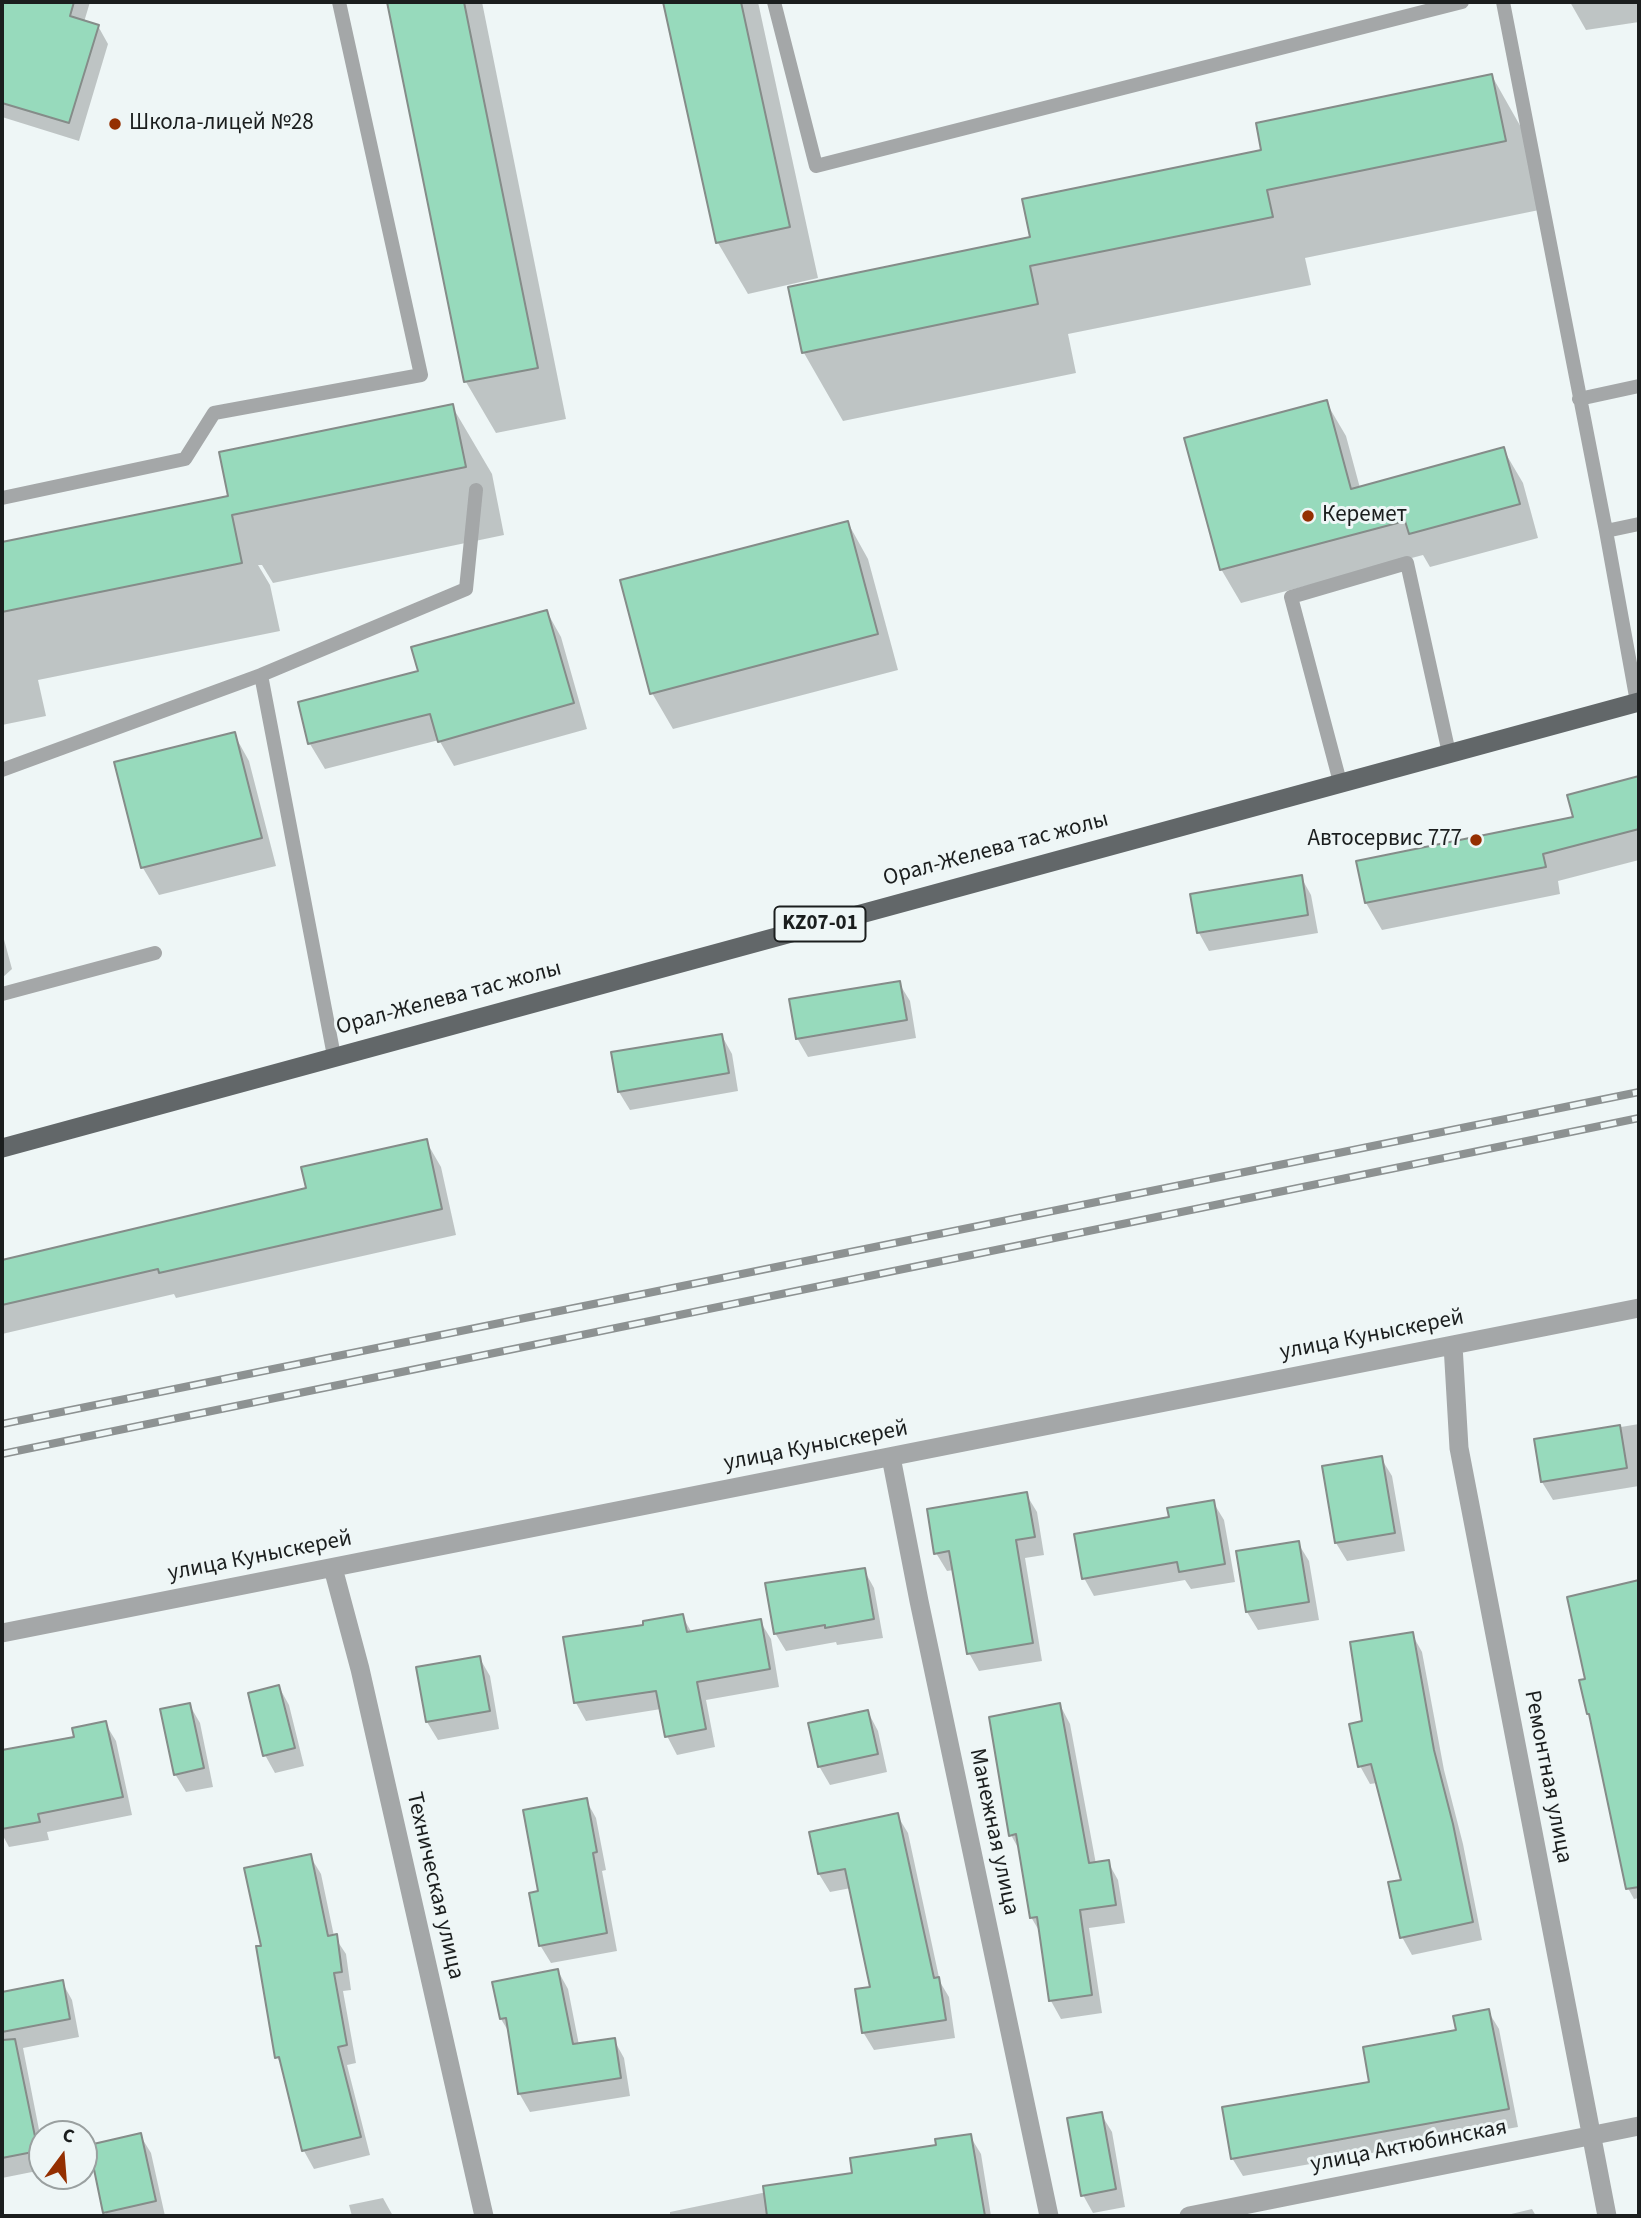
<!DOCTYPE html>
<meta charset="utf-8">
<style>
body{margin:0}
#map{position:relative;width:1641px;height:2218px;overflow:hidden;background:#eef6f6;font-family:"Source Sans 3",sans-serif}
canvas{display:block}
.frame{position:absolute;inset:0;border:4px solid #1b1e1e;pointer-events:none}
.north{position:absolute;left:28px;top:2120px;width:70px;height:70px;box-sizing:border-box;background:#eef6f6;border:2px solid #9aa0a0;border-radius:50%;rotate:16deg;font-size:19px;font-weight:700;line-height:28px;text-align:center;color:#1b1e1e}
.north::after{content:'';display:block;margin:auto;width:24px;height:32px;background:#942f01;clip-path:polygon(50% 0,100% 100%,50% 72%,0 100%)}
</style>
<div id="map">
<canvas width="1641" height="2218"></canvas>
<div class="frame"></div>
<div class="north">С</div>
</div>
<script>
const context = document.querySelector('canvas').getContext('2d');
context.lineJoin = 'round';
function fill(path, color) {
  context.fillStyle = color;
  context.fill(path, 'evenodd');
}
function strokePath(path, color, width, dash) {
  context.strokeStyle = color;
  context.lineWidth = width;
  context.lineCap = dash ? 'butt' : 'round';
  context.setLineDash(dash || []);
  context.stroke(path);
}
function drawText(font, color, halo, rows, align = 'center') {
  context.font = font + ' "Source Sans 3",sans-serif';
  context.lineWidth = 6;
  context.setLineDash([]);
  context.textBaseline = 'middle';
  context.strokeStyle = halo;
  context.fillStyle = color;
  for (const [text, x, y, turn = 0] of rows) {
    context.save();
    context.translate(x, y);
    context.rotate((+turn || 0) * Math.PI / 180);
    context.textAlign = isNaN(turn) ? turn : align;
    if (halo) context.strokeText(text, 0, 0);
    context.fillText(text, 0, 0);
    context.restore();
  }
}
const shadow = new Path2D(`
 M 2,2 L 90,2 L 84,22 L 98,26 L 108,44 L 79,141 L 2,117 Z
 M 389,2 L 482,2 L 566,419 L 496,433 L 466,382 Z
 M 665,2 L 758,2 L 818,278 L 748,294 L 718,243 Z
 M 1570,2 L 1639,2 L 1639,22 L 1586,30 Z
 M 1492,76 L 1531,145 L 1544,209 L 1305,258 L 1311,285 L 1068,334 L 1076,373 L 843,421 L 804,353 L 1032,239 L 1263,152 Z
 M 1326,402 L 1346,436 L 1360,488 L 1503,449 L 1523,483 L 1538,538 L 1430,567 L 1423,555 L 1241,603 L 1221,569 Z
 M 452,406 L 492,474 L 504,535 L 273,583 L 262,565 L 258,565 L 270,585 L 280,631 L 38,680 L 46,716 L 2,725 L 2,544 L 230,497 Z
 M 848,523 L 868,559 L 898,670 L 673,729 L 652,693 Z
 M 547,612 L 561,637 L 587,729 L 454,766 L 439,740 L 325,769 L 310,744 L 300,703 L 420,673 Z
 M 234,734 L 249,761 L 276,866 L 159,895 L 143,868 L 116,763 Z
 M 1639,778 L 1639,860 L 1558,881 L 1560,894 L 1382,930 L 1366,903 L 1576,819 L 1569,796 Z
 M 1301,877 L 1311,895 L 1318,933 L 1209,951 L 1199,933 L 1192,895 Z
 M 2,932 L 12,969 L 2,978 Z
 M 899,983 L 910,1001 L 916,1038 L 808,1057 L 797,1038 Z
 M 722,1036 L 732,1054 L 738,1091 L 630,1110 L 619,1092 Z
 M 426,1141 L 441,1167 L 456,1235 L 176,1298 L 174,1294 L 2,1334 L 2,1261 L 308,1189 Z
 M 1639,1424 L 1639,1486 L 1553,1500 L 1542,1482 L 1536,1441 Z
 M 1381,1458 L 1392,1476 L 1405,1551 L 1347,1561 L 1336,1543 L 1324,1467 Z
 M 1026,1494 L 1037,1512 L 1044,1555 L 1025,1558 L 1042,1661 L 979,1671 L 969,1653 L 954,1570 L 947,1571 L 936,1553 Z
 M 1213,1502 L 1224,1520 L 1235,1582 L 1191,1589 L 1185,1580 L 1094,1596 L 1084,1578 L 1171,1518 Z
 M 1298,1543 L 1309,1561 L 1319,1620 L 1258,1630 L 1247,1612 Z
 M 864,1570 L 874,1588 L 883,1638 L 837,1645 L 836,1642 L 786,1651 L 775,1633 Z
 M 1639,1582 L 1639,1898 L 1634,1899 L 1624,1881 L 1617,1834 L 1593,1721 L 1589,1714 L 1588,1680 L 1569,1598 Z
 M 682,1616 L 692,1633 L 760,1621 L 771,1639 L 779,1687 L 706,1700 L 715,1747 L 677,1755 L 667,1736 L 661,1709 L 586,1721 L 576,1703 L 565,1639 L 645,1626 Z
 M 1412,1634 L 1422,1652 L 1444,1770 L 1463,1844 L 1482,1940 L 1412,1955 L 1402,1937 L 1403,1881 L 1377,1783 L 1370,1784 L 1360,1766 L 1364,1723 Z
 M 479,1657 L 490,1676 L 499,1729 L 438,1740 L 427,1722 Z
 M 279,1687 L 289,1705 L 304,1766 L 275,1773 L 265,1755 Z
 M 189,1704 L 200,1723 L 213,1787 L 186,1792 L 175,1774 Z
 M 1060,1705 L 1070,1724 L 1096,1864 L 1108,1862 L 1118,1880 L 1125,1923 L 1089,1928 L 1102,2013 L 1061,2019 L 1051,2001 L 1041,1934 L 1031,1917 L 1021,1853 L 1011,1835 Z
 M 868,1712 L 878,1731 L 887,1772 L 830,1785 L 819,1766 Z
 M 105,1723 L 116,1741 L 132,1815 L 47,1832 L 49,1840 L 9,1847 L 2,1834 L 2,1752 L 76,1739 Z
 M 586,1800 L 596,1818 L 606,1870 L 602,1871 L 617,1951 L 551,1963 L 540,1945 L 540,1893 Z
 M 897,1815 L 908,1833 L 940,1982 L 949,1997 L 955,2038 L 874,2050 L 863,2032 L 872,1989 L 851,1888 L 830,1892 L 819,1874 Z
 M 310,1856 L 321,1874 L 334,1936 L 346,1954 L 351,1990 L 343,1991 L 356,2063 L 347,2065 L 370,2155 L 314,2169 L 304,2151 L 283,2068 L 277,2057 L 263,1947 Z
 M 558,1971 L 568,1989 L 579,2045 L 614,2040 L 624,2058 L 630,2096 L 530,2112 L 519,2093 L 510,2034 L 501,2019 L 495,1983 Z
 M 62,1982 L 72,2000 L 79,2037 L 23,2048 L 42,2145 L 42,2170 L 2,2178 L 2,1993 Z
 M 1488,2011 L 1499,2029 L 1518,2127 L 1243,2176 L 1232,2158 L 1371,2083 Z
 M 1101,2114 L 1112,2132 L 1125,2207 L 1093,2213 L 1083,2195 Z
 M 140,2135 L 151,2153 L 165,2216 L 107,2216 L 105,2212 Z
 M 970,2136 L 981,2154 L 991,2216 L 670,2216 L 670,2212 L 854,2174 Z
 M 383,2198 L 393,2216 L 352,2216 L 349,2205 Z
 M 1532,2209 L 1536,2216 L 1503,2216 Z`);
const building = new Path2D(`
 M 2,2 L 74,2 L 70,16 L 99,25 L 69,123 L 2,103 Z
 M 387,2 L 464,2 L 538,368 L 464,382 Z
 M 663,2 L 741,2 L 790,227 L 716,243 Z
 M 1492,74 L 1506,141 L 1267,190 L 1273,217 L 1030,266 L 1038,304 L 802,353 L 788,287 L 1030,237 L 1022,199 L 1261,150 L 1256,123 Z
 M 1327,400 L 1351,489 L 1504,447 L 1520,504 L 1409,534 L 1405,521 L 1220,570 L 1184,438 Z
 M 453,404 L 466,467 L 232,515 L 242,563 L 2,612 L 2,542 L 228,496 L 219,452 Z
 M 848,521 L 878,634 L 650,694 L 620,580 Z
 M 547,610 L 574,703 L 438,742 L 430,714 L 308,744 L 298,702 L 418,671 L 411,647 Z
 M 235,732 L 262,838 L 141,868 L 114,762 Z
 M 1639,776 L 1639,829 L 1543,854 L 1546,867 L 1365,903 L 1356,861 L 1573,817 L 1567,795 Z
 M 1302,875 L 1308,915 L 1197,933 L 1190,894 Z
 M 900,981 L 907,1020 L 796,1039 L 789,999 Z
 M 722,1034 L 729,1073 L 618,1092 L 611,1052 Z
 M 427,1139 L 442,1209 L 159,1273 L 158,1269 L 2,1305 L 2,1260 L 306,1188 L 301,1167 Z
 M 1620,1425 L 1627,1468 L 1541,1482 L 1534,1439 Z
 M 1382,1456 L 1395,1533 L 1335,1543 L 1322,1466 Z
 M 1027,1492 L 1035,1537 L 1016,1540 L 1033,1643 L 967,1654 L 949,1551 L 934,1554 L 927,1509 Z
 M 1214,1500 L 1225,1564 L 1179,1572 L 1177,1562 L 1082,1579 L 1074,1534 L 1169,1517 L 1167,1508 Z
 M 1299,1541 L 1309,1602 L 1246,1612 L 1236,1551 Z
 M 865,1568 L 874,1619 L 825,1628 L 825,1625 L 774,1634 L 765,1583 Z
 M 1639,1580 L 1639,1887 L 1626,1889 L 1589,1714 L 1587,1714 L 1579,1680 L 1585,1679 L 1567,1597 Z
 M 683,1614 L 687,1632 L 761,1619 L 770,1669 L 697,1682 L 706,1729 L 665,1737 L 656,1691 L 574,1703 L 563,1637 L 643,1625 L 643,1621 Z
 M 1413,1632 L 1434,1750 L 1453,1824 L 1473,1922 L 1400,1938 L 1388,1882 L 1401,1880 L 1371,1764 L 1358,1767 L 1349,1724 L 1362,1721 L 1350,1642 Z
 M 480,1656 L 490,1711 L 426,1722 L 416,1667 Z
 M 279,1685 L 295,1748 L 263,1756 L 248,1693 Z
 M 190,1703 L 204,1768 L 174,1775 L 160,1709 Z
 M 1060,1703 L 1089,1863 L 1109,1860 L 1116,1905 L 1080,1910 L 1092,1995 L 1049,2001 L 1037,1917 L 1030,1918 L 1016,1834 L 1009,1836 L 989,1717 Z
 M 868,1710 L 878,1754 L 818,1767 L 808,1723 Z
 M 106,1721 L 123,1797 L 38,1814 L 40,1822 L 2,1829 L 2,1750 L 74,1737 L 72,1728 Z
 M 587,1798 L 597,1852 L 593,1853 L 607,1933 L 539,1946 L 529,1893 L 538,1891 L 523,1810 Z
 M 898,1813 L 934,1978 L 939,1977 L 946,2020 L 862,2033 L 855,1989 L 870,1987 L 845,1869 L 818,1874 L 809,1832 Z
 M 311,1854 L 328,1936 L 337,1934 L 342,1972 L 334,1973 L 347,2045 L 338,2047 L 361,2137 L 302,2151 L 279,2057 L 275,2058 L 256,1946 L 261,1946 L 244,1868 Z
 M 558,1969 L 573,2044 L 615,2038 L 621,2078 L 518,2094 L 506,2018 L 500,2019 L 492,1982 Z
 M 63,1980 L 70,2019 L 2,2032 L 2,1992 Z
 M 1489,2009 L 1509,2109 L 1231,2159 L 1222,2107 L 1369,2082 L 1363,2047 L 1456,2030 L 1453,2016 Z
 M 15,2039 L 38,2151 L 2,2158 L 2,2040 Z
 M 1102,2112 L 1116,2189 L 1081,2196 L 1067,2118 Z
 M 141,2133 L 156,2201 L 103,2213 L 89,2145 Z
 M 971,2134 L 985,2216 L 767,2216 L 763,2186 L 852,2173 L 850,2158 L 936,2145 L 935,2139 Z`);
const service = new Path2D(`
 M 774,2 L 816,166 L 1462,2
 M 1503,2 L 1606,531 L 1637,702
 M 1579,399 L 1639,386
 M 2,498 L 185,459 L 214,413 L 421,375 L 339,2
 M 1606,531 L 1639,524
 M 261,675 L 334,1056
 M 2,770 L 261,675 L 466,589 L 476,490
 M 1340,782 L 1291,597 L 1407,563 L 1449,753
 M 2,994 L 155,953`);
const minor = new Path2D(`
 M 1453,1345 L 1459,1448 L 1607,2216
 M 891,1457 L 919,1601 L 1049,2216
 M 333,1568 L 360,1669 L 484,2216
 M 2,1633 L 1639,1308
 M 1189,2216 L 1639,2126`);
const primary = new Path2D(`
 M 2,1148 L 1639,702`);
const rail = new Path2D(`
 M 2,1424 L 1639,1092
 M 2,1454 L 1639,1118`);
const markers = [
 [115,124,7,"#942f01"],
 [1308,516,7,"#942f01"],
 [1476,840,7,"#942f01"]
];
const shields = [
 [820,924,91]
];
const shieldNames = [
 ["KZ07-01",820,924]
];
const poiNames = [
 ["Школа-лицей №28",129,124],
 ["Керемет",1322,516],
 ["Автосервис 777",1462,840,"right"]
];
const streetNames = [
 ["Орал-Желева тас жолы",996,850,-15],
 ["Орал-Желева тас жолы",449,999,-15],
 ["улица Куныскерей",1372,1336,-11],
 ["улица Куныскерей",816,1447,-11],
 ["улица Куныскерей",260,1557,-11],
 ["Ремонтная улица",1547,1777,79],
 ["Манежная улица",993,1832,78],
 ["Техническая улица",434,1886,77],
 ["улица Актюбинская",1409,2147,-11]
];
fill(shadow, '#0003');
fill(building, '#97dabc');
strokePath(building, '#858c89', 2);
strokePath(service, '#a4a7a8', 14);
strokePath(minor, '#a4a7a8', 19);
strokePath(primary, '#626769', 19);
strokePath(rail, '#8d9292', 8);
strokePath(rail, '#eef6f6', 5, [16]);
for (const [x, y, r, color] of markers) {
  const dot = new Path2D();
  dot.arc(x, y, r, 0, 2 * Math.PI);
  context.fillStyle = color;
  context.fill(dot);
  strokePath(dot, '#eef6f6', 2.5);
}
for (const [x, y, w] of shields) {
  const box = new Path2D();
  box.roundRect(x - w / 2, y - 17.5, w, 35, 5);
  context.fillStyle = '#eef6f6';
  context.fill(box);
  strokePath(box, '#1b1e1e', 2);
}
drawText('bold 21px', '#1b1e1e', null, shieldNames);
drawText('23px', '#1b1e1e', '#eef6f6', poiNames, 'left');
drawText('23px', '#1b1e1e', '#eef6f6', streetNames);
</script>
